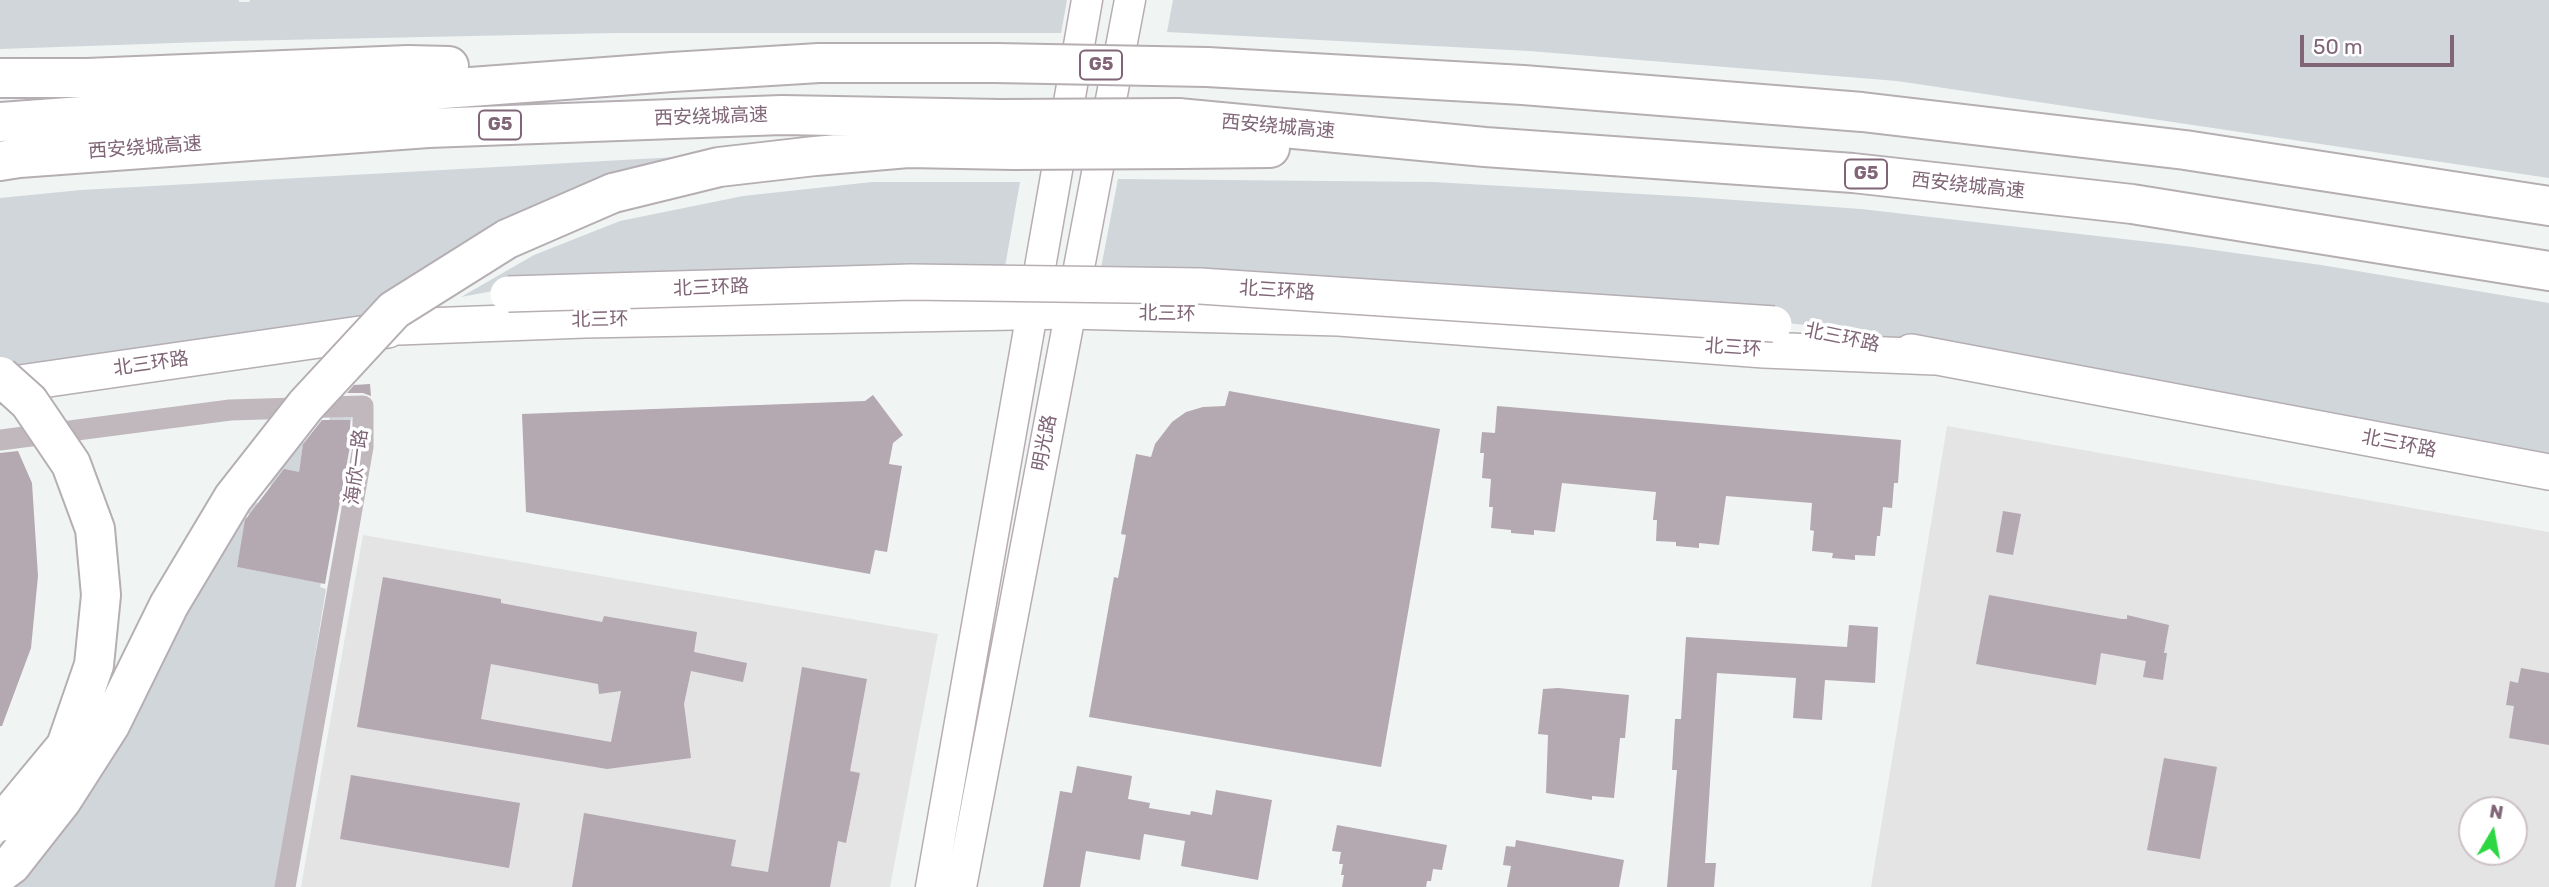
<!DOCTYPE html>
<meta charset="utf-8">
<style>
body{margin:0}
#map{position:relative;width:2549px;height:887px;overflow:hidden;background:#f0f4f3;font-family:Rubik,sans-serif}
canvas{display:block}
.north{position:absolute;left:2458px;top:796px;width:70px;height:70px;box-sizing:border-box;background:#fff;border:2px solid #ccc1c8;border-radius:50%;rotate:10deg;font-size:19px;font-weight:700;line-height:28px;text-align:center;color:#7f6576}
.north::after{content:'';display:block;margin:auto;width:24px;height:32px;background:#2cd742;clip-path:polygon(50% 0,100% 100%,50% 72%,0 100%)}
.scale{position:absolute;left:2300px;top:35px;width:154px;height:32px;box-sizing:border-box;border:4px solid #7f6576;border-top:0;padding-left:9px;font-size:21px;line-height:24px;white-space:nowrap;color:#7f6576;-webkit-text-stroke:5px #fff;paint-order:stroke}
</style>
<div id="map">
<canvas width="2549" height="887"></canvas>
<div class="north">N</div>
<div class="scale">50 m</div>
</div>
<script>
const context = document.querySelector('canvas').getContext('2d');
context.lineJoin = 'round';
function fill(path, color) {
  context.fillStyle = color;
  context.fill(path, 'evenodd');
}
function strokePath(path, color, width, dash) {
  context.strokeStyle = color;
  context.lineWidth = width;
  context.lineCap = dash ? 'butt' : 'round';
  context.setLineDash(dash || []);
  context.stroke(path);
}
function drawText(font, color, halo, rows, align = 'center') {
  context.font = font + ' Rubik,"Noto Sans SC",sans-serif';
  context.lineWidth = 7;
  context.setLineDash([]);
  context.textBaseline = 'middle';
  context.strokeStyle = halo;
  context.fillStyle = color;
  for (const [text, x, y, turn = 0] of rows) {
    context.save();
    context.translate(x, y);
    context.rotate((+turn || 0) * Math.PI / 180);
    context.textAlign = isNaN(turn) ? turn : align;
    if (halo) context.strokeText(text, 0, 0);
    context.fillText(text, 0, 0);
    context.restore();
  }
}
const built = new Path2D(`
 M 1947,426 L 2549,532 L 2549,887 L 1871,887 ZM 2472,810 L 2514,810 L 2514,852 L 2472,852 Z
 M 363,535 L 938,634 L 890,887 L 301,887 Z`);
const green = new Path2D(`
 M 0,0 L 239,0 L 239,2 L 249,2 L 250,0 L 1067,0 L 1061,33 L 615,33 L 234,41 L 0,49 Z
 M 1173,0 L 2549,0 L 2549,178 L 1897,81 L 1529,51 L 1167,32 Z
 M 731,154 L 523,223 L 355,333 L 13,369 L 0,359 L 0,198 L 81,190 Z
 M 1118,179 L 1434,182 L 1693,197 L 1861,209 L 2185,246 L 2321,265 L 2549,303 L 2549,459 L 1807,325 L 1618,308 L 1098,284 Z
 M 872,182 L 1020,182 L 1003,278 L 509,288 L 461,297 L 534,255 L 620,221 L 743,196 Z
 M 331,410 L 353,411 L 330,530 L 247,514 L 237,567 L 321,583 L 320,587 L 326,589 L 277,887 L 0,887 L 249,501 L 267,505 L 274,467 L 308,413 L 294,505 L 314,509 Z`);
const building = new Path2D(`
 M 370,384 L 371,396 L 363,393 L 347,393 L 354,385 Z
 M 1229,391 L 1440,429 L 1381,767 L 1089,717 L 1114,577 L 1118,578 L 1126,535 L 1121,534 L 1136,454 L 1151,457 L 1155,444 L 1172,422 L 1186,412 L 1203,407 L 1225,406 Z
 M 873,395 L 903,435 L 893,443 L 889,464 L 902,466 L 887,552 L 875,550 L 870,574 L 526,512 L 522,414 L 865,401 Z
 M 1497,406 L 1901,440 L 1898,483 L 1894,483 L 1892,508 L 1883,507 L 1880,536 L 1877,536 L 1875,556 L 1855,555 L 1855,560 L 1832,558 L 1833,553 L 1812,551 L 1814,531 L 1810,530 L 1812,503 L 1726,496 L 1719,545 L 1699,543 L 1699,548 L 1676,546 L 1676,542 L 1656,541 L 1657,520 L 1653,520 L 1656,492 L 1562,483 L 1555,532 L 1534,530 L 1534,535 L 1511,533 L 1511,530 L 1491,528 L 1493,507 L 1489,507 L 1491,479 L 1482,478 L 1484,453 L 1480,453 L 1482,432 L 1495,433 Z
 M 322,420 L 350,420 L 350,446 L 325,584 L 237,567 L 245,520 L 284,469 L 299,472 L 303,444 Z
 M 18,451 L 32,483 L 38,576 L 31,648 L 2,726 L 0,726 L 0,453 Z
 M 2003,511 L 2021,514 L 2013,555 L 1996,552 Z
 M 383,577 L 501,599 L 501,603 L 602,622 L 604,616 L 697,632 L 694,652 L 747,663 L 743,682 L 691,671 L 684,704 L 691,758 L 607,769 L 357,727 ZM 491,664 L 598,684 L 599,694 L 621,691 L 611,742 L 481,719 Z
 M 1989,595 L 2122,619 L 2127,619 L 2127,615 L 2169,625 L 2164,653 L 2167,653 L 2163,680 L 2143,677 L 2146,661 L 2101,653 L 2096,685 L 1976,664 Z
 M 1849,625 L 1878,627 L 1875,683 L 1825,680 L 1822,720 L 1793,718 L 1796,678 L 1717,673 L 1705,863 L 1716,863 L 1714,887 L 1667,887 L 1677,770 L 1672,770 L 1675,719 L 1681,719 L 1686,637 L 1847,647 Z
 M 802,667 L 867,679 L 850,771 L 860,773 L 846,843 L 838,841 L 830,887 L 572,887 L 584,813 L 736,840 L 731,866 L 768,872 Z
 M 2521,668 L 2549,673 L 2549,745 L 2509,738 L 2514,706 L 2506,705 L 2510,681 L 2518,683 Z
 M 1558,688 L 1629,695 L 1625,738 L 1620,738 L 1614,798 L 1592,796 L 1592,800 L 1546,793 L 1548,735 L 1538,734 L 1543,689 Z
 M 2164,758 L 2217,767 L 2200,859 L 2147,850 Z
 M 1077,766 L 1132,776 L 1128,799 L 1150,803 L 1149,808 L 1190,815 L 1191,811 L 1212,815 L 1216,790 L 1272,800 L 1258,880 L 1181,866 L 1185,841 L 1144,834 L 1140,860 L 1086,851 L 1080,887 L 1043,887 L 1060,791 L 1072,793 Z
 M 351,775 L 520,803 L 509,868 L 340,839 Z
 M 1337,825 L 1447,845 L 1442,870 L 1433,869 L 1431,881 L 1427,881 L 1426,887 L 1342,887 L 1344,875 L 1341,875 L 1343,864 L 1339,864 L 1341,852 L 1332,851 Z
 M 1516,840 L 1624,860 L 1619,887 L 1507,887 L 1511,866 L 1503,865 L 1506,846 L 1515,847 Z`);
const minor = new Path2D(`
 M 0,440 L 230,410 L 363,406 L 363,447 L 285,887`);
const secondary = new Path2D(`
 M 931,887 L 1087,0
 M 961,887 L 1130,0`);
const trunk = new Path2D(`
 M 399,327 L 584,320 L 1069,311 L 1339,318 L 1764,350 L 1935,357
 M 1911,352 L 2549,472
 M 0,386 L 388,330`);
const motorway = new Path2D(`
 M 1207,67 L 1523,85 L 1862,112 L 2185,150 L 2549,206
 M 0,78 L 87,78 L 408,65 L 449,66
 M 1178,118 L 1485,147 L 1853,173 L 2132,204 L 2549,271
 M 0,122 L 672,72 L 819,63 L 995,63
 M 1181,149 L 1270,148
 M 0,161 L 19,158 L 428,128 L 782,115 L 1000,119
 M 613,193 L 719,167 L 815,156 L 908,148 L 1013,150`);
const trunkBridge = new Path2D(`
 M 508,294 L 911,282 L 1200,286 L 1774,324`);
const motorwayBridge = new Path2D(`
 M 995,63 L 1207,67
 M 1000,119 L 1178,118
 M 1013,150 L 1181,149
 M 0,376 L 29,402 L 71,464 L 95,529 L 101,595 L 94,665 L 66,746 L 9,815 L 0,822
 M 0,873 L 11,865 L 62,800 L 110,725 L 169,605 L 233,498 L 306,405 L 394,310 L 507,239 L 613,193`);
const shields = [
 [1101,65,42],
 [500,125,42],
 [1866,174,42]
];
const shieldNames = [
 ["G5",1101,65],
 ["G5",500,125],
 ["G5",1866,174]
];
const streetNames = [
 ["西安绕城高速",711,117,-2],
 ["西安绕城高速",1278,127,5],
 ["西安绕城高速",145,148,-4],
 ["西安绕城高速",1968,186,6],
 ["北三环路",711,288,-2],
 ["北三环路",1277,291,4],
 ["北三环",1167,314,1],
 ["北三环",600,320,-1],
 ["北三环路",1842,338,12],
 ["北三环",1733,348,4],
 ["北三环路",151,364,-8],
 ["明光路",1045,443,-79],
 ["北三环路",2399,444,11],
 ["海欣一路",357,467,-83]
];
fill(built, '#e4e4e5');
fill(green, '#d1d6da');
fill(building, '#b4a8b1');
strokePath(secondary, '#b7adb3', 33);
strokePath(trunk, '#b5aeb3', 38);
strokePath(motorway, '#b5aeb3', 42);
strokePath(minor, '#c0b8bd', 21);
strokePath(secondary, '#fff', 30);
strokePath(trunk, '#fff', 35);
strokePath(motorway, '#fff', 38);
strokePath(trunkBridge, '#b5aeb3', 38, []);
strokePath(motorwayBridge, '#b5aeb3', 42, []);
strokePath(trunkBridge, '#fff', 35);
strokePath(motorwayBridge, '#fff', 38);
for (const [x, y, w] of shields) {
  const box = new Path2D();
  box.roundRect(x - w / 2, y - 14.5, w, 29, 5);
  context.fillStyle = '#fff';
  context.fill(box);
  strokePath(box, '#7f6576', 2);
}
drawText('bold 18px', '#7f6576', null, shieldNames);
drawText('19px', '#7f6576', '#fff', streetNames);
</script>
